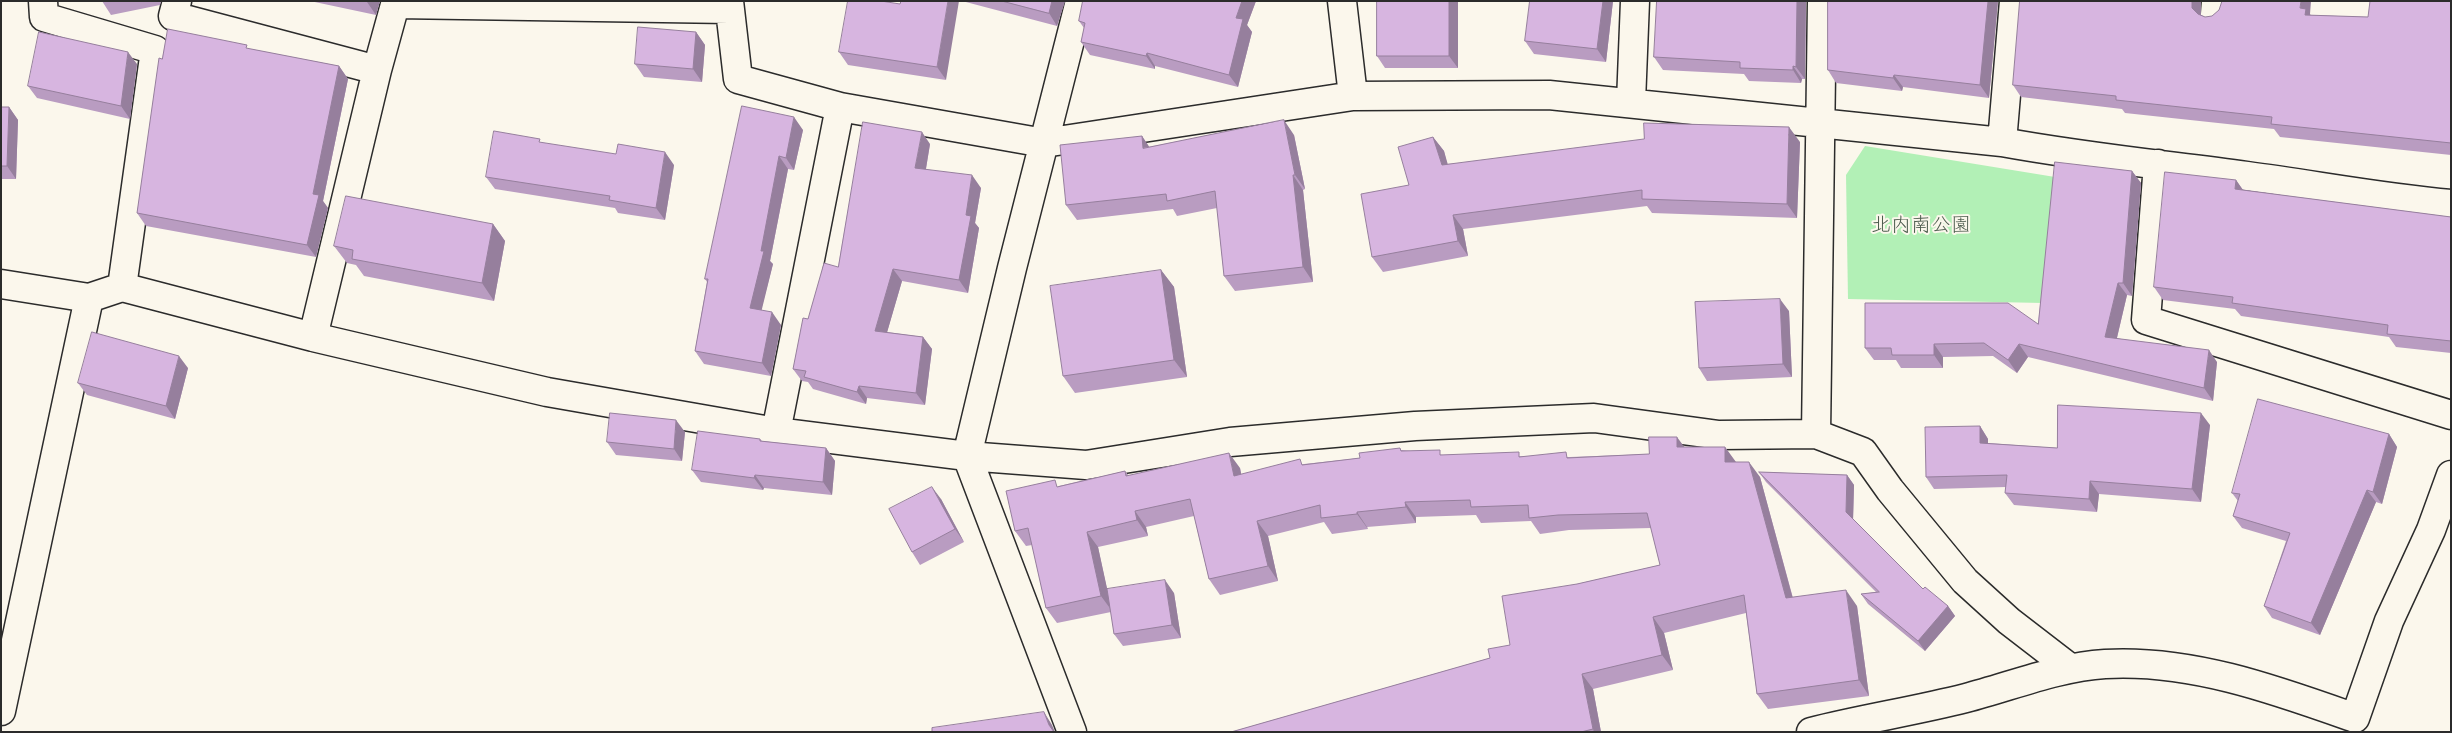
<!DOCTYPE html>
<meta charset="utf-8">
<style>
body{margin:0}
#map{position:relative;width:2452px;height:733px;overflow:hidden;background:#fbf7ec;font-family:"Indie Flower",sans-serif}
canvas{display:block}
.frame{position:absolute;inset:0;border:2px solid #2b2b2b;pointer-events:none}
</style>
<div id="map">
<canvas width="2452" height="733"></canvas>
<div class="frame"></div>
</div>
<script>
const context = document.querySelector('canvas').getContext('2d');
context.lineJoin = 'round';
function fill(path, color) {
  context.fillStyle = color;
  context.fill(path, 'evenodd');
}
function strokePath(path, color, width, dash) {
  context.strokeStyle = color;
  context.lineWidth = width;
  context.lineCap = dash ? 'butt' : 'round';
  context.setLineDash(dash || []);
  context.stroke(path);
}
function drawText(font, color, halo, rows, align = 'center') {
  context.font = font + ' "Indie Flower","Klee One",sans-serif';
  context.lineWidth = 4;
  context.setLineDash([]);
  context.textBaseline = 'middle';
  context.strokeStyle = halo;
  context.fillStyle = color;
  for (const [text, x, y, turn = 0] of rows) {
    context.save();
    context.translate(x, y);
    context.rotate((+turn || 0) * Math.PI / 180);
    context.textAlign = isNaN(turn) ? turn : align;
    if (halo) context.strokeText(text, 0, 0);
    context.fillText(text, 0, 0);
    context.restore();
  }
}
const green = new Path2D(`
 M 1865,146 L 2055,177 L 2043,303 L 1848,299 L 1846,175 Z`);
const street = new Path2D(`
 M 43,1 L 44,17 L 155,50 L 122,287
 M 177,1 L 173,16 L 377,70
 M 729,1 L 738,79 L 840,107 L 1044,143 L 1353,96 L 1549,95 L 2002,142 C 2083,157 2165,165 2247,176 C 2315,185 2382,198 2451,204
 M 1342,1 L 1353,96
 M 396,4 L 729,9
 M 2215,14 L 2216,1
 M 1631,102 L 1635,1
 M 2002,142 L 2014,1
 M 2158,164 L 2146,320 L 2451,415
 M 1,284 L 89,298 L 122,287 L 313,337 L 547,392 L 776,432 L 967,456 L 1086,465 L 1230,442 L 1415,426 L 1594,418 L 1719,435 L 1816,434 L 1863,452 L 1890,490 L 1965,581 L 2009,621 L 2070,668
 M 313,337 L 377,70 L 396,1
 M 776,432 L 840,107
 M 1816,434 L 1822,1
 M 1,711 L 89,298
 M 1072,732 L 967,456 L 1012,268 L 1080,1
 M 1811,732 C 1862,719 1915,711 1966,698 C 2012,686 2058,667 2105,664 C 2191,659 2276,690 2355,718 L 2389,621 L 2431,530 L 2451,475`);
const wall = new Path2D(`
 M 102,1 L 161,1 L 160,5 L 111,15 Z
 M 310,1 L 380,1 L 376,15 Z
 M 962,1 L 1065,1 L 1057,26 Z
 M 1083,1 L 1256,1 L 1247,25 L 1252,32 L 1238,87 L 1155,66 L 1155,69 L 1090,55 L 1081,42 L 1084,28 L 1079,21 Z
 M 1458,1 L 1458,68 L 1385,68 L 1377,56 Z
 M 1530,1 L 1613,1 L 1606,62 L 1534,54 L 1525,41 Z
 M 1657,1 L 1806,1 L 1805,79 L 1802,79 L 1801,83 L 1749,81 L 1744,74 L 1663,70 L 1654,57 Z
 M 1998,1 L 1989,98 L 1903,87 L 1902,91 L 1836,83 L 1828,70 Z
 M 2020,1 L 2201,1 L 2201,15 L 2205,17 L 2310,14 L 2310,15 L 2368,17 L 2451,1 L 2451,155 L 2280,137 L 2274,129 L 2125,113 L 2122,109 L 2021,97 L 2013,85 Z
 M 900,4 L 946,80 L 848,65 L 839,52 Z
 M 696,32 L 705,45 L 702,82 L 644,77 L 635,64 Z
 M 250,49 L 339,66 L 348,79 L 323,201 L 328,208 L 316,257 L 146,226 L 137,213 L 162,59 Z
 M 137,64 L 130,119 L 37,98 L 28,86 Z
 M 742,106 L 803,130 L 794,170 L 788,169 L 770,261 L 773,264 L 761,310 L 781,325 L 771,376 L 704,364 L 695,351 L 707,282 L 705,279 Z
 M 1,107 L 9,107 L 18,120 L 16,179 L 1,179 Z
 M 1294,135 L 1305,189 L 1303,190 L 1313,282 L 1235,291 L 1224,276 L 1217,208 L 1177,216 L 1173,209 L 1077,220 L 1066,205 L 1142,136 L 1149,147 Z
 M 1433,137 L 1444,151 L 1447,164 L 1800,142 L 1797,218 L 1652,213 L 1647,206 L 1463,229 L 1468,256 L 1383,272 L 1372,257 Z
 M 930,144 L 926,169 L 981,188 L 975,223 L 979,228 L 968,293 L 902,281 L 887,332 L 923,337 L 932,349 L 925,405 L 867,398 L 866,404 L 813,389 L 808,382 L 802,381 L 793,369 L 808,319 L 838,267 Z
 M 674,165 L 665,220 L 618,213 L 615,208 L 495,189 L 486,177 Z
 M 2132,171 L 2141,183 L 2132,296 L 2127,295 L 2117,338 L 2217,362 L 2213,401 L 2028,357 L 2017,373 L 1993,356 L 1943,357 L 1943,368 L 1901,368 L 1896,360 L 1874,360 L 1865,348 L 2038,324 Z
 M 2236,180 L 2243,190 L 2451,217 L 2451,353 L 2396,347 L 2389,337 L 2241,316 L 2235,309 L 2163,300 L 2154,287 Z
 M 493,224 L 505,241 L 494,301 L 364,276 L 356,265 L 347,263 L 334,246 Z
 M 1161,270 L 1174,287 L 1187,377 L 1075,393 L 1063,376 Z
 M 1789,311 L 1792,377 L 1707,381 L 1699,368 Z
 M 188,368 L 175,419 L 87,395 L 78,383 Z
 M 2210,425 L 2201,502 L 2099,494 L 2097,512 L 2014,505 L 2005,493 L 2006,487 L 1934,489 L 1926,477 L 1980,426 L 1988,439 L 1988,443 L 2057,448 Z
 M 685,432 L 682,461 L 616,455 L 607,442 Z
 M 2389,434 L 2397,447 L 2382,504 L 2376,502 L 2320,635 L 2272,618 L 2264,606 L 2286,541 L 2242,528 L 2233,516 L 2238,501 L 2232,493 Z
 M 760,439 L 762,441 L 826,448 L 835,461 L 832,495 L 764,488 L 763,490 L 701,482 L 692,470 Z
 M 1684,447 L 1725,447 L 1735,462 L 1760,477 L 1793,598 L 1857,606 L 1869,696 L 1768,709 L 1757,694 L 1746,613 L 1664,633 L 1673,670 L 1593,689 L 1601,732 L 1231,732 L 1490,658 L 1510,645 L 1577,584 L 1660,565 L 1651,528 L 1569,530 L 1540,534 L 1531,521 L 1481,523 L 1476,515 L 1416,517 L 1416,523 L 1367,527 L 1368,529 L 1332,534 L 1324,522 L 1268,536 L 1278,581 L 1220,595 L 1209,579 L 1194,516 L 1146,527 L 1148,536 L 1098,547 L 1108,594 L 1174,593 L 1181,638 L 1123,646 L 1114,634 L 1111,612 L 1057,623 L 1046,608 L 1032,545 L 1026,546 L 1015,531 L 1059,486 L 1125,471 L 1129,476 L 1240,468 L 1241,475 L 1304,464 L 1360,458 L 1402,450 L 1443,455 L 1570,457 L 1649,454 Z
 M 1759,472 L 1847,475 L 1854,485 L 1853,519 L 1923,589 L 1948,606 L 1955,616 L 1925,651 L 1868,604 L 1861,594 L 1876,592 L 1766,482 Z
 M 941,499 L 964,542 L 920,565 L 912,552 Z`);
const shadedWall = new Path2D(`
 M 367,1 L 380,1 L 376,15 L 367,2 Z
 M 948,1 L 959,1 L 946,80 L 937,67 Z
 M 1052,1 L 1065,1 L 1057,26 L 1049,13 Z
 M 1242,1 L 1256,1 L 1247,25 L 1252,32 L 1238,87 L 1229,75 L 1236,18 Z
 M 1449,1 L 1458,1 L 1458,68 L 1449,56 Z
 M 1603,1 L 1613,1 L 1606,62 L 1597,49 Z
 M 1797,1 L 1806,1 L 1805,79 L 1796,67 Z
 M 1988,1 L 1998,1 L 1989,98 L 1980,85 Z
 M 2192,1 L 2201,1 L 2201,20 L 2192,8 Z
 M 2301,1 L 2311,1 L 2310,14 L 2315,22 L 2309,20 L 2300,8 Z
 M 696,32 L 705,45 L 702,82 L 693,69 Z
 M 128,52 L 137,64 L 130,119 L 121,106 Z
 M 1147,53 L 1155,66 L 1155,69 L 1146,56 Z
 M 339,66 L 348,79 L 323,201 L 328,208 L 316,257 L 307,245 L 313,194 Z
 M 1793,66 L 1802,79 L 1801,83 L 1793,70 Z
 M 1894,75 L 1903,87 L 1902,91 L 1893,78 Z
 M 9,107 L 18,120 L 16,179 L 7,166 Z
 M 794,117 L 803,130 L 794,170 L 786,158 Z
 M 1284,120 L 1294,135 L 1305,189 L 1295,175 Z
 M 1789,127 L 1800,142 L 1797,218 L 1787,204 Z
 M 922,132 L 930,144 L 924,180 L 915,168 Z
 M 1142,136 L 1152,151 L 1143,148 Z
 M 1433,137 L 1444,151 L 1452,179 L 1442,165 Z
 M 665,152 L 674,165 L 665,220 L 656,208 Z
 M 779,156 L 788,169 L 770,261 L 773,264 L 759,321 L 750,308 Z
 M 2132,171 L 2141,183 L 2132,296 L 2123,283 Z
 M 972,175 L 981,188 L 975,223 L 979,228 L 968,293 L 959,280 L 966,215 Z
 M 1293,175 L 1303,190 L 1313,282 L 1303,267 Z
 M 2236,180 L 2245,193 L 2235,189 Z
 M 1453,215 L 1463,229 L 1468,256 L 1458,241 Z
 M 493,224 L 505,241 L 494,301 L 482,283 Z
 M 893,269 L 902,281 L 884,343 L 875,331 Z
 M 1161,270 L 1174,287 L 1187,377 L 1174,360 Z
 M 2118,283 L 2127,295 L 2114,350 L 2105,337 Z
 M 1780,299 L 1789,311 L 1792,377 L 1783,364 Z
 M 772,312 L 781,325 L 771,376 L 762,363 Z
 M 923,337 L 932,349 L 925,405 L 916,393 Z
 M 1934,344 L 1943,357 L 1943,368 L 1934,355 Z
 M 2019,344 L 2028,357 L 2017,373 L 2008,360 Z
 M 2209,350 L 2217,362 L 2213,401 L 2204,388 Z
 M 179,356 L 188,368 L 175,419 L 166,406 Z
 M 859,386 L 867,398 L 866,404 L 857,392 Z
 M 2201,413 L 2210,425 L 2201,502 L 2192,489 Z
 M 676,420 L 685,432 L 682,461 L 674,449 Z
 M 1980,426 L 1988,439 L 1988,455 L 1980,443 Z
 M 2389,434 L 2397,447 L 2382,504 L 2373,492 Z
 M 1677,437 L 1688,452 L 1677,447 Z
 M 1725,447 L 1736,462 L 1725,462 Z
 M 826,448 L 835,461 L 832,495 L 823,482 Z
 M 1229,453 L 1240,468 L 1245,492 L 1234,476 Z
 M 1749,462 L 1760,477 L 1797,614 L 1786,598 Z
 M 755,475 L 764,488 L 763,490 L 754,478 Z
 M 1847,475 L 1854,485 L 1853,522 L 1846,512 Z
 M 2090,481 L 2099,494 L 2097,512 L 2089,499 Z
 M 932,487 L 941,499 L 964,542 L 955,529 Z
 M 2367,490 L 2376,502 L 2320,635 L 2311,623 Z
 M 1405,502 L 1416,517 L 1416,523 L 1406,507 Z
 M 1135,511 L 1146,527 L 1148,536 L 1137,520 Z
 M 1357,512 L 1367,527 L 1368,529 L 1357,514 Z
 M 1257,521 L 1268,536 L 1278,581 L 1268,566 Z
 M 1087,532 L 1098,547 L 1112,611 L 1101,596 Z
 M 1165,580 L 1174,593 L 1181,638 L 1172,625 Z
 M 1846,590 L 1857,606 L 1869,696 L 1859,680 Z
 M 1948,606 L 1955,616 L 1925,651 L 1918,641 Z
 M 1653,617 L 1664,633 L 1673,670 L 1662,655 Z
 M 1582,674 L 1593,689 L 1601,732 L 1594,732 L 1593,729 Z
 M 1044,712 L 1052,725 L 1055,732 L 1053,732 L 1049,725 Z`);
const building = new Path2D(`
 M 848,1 L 881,1 L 900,4 L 901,1 L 948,1 L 937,67 L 839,52 Z
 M 1002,1 L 1052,1 L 1049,13 Z
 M 1083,1 L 1242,1 L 1236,18 L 1243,19 L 1229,75 L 1147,53 L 1146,56 L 1081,42 L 1085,23 L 1079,21 Z
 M 1377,1 L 1449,1 L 1449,56 L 1377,56 Z
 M 1530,1 L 1603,1 L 1597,49 L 1525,41 Z
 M 1657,1 L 1797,1 L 1796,67 L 1793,66 L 1793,70 L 1740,68 L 1740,62 L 1654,57 Z
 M 1828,1 L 1988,1 L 1980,85 L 1894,75 L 1893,78 L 1828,70 Z
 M 2020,1 L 2192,1 L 2192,8 L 2198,14 L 2205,17 L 2212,16 L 2219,10 L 2222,1 L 2301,1 L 2300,8 L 2306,9 L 2305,15 L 2368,17 L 2370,1 L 2451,1 L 2451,143 L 2271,124 L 2272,117 L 2116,100 L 2116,96 L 2013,85 Z
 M 638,27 L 696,32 L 693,69 L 635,64 Z
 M 168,29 L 247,45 L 246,48 L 339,66 L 313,194 L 319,195 L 307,245 L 137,213 L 159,58 L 162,59 Z
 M 39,32 L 128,52 L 121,106 L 28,86 Z
 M 742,106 L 794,117 L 786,158 L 779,156 L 761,251 L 764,251 L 750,308 L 772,312 L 762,363 L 695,351 L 708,279 L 705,279 Z
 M 1,107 L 9,107 L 7,166 L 1,166 Z
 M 1284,120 L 1295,175 L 1293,175 L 1303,267 L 1224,276 L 1215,191 L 1167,201 L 1166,194 L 1066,205 L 1060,145 L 1142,136 L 1143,148 Z
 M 863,122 L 922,132 L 915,168 L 972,175 L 966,215 L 971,216 L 959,280 L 893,269 L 875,331 L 923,337 L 916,393 L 859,386 L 857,392 L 804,377 L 806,371 L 793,369 L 803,318 L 808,319 L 824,263 L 838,267 Z
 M 1644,123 L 1789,127 L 1787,204 L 1642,199 L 1642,190 L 1453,215 L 1458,241 L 1372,257 L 1361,194 L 1409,185 L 1398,147 L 1433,137 L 1442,165 L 1644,139 Z
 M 494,131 L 540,139 L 539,142 L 616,154 L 618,144 L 665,152 L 656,208 L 609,200 L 610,196 L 486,177 Z
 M 2055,162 L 2132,171 L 2123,283 L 2118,283 L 2105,337 L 2209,350 L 2204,388 L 2019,344 L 2008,360 L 1984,343 L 1934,344 L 1934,355 L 1892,355 L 1891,348 L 1865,348 L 1865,303 L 2008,303 L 2038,324 Z
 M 2165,172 L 2236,180 L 2235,189 L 2451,217 L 2451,341 L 2387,334 L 2388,325 L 2232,303 L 2233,297 L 2154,287 Z
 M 346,196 L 493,224 L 482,283 L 352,259 L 353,250 L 334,246 Z
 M 1161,270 L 1174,360 L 1063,376 L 1050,286 Z
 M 1780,299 L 1783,364 L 1699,368 L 1695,302 Z
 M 92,332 L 179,356 L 166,406 L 78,383 Z
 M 2258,399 L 2389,434 L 2373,492 L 2367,490 L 2311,623 L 2264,606 L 2290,533 L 2233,516 L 2240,494 L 2232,493 Z
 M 2058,405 L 2201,413 L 2192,489 L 2090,481 L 2089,499 L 2005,493 L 2007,475 L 1926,477 L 1925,427 L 1980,426 L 1980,443 L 2057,448 Z
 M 610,413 L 676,420 L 674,449 L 607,442 Z
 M 698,431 L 760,439 L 760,441 L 826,448 L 823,482 L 755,475 L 754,478 L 692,470 Z
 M 1649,437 L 1677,437 L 1677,447 L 1725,447 L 1725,462 L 1749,462 L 1786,598 L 1846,590 L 1859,680 L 1757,694 L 1744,595 L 1653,617 L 1662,655 L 1582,674 L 1593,729 L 1581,732 L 1231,732 L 1490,658 L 1488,649 L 1510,645 L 1502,596 L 1577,584 L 1660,565 L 1647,513 L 1558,515 L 1529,518 L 1528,505 L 1471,507 L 1470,500 L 1405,502 L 1406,507 L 1357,512 L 1357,514 L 1321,518 L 1320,505 L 1257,521 L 1268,566 L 1209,579 L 1190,499 L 1135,511 L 1137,520 L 1087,532 L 1101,596 L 1046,608 L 1028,528 L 1015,531 L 1006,491 L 1055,480 L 1057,487 L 1125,471 L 1126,476 L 1229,453 L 1234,476 L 1300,459 L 1302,465 L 1360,458 L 1359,453 L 1400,448 L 1401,451 L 1440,450 L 1440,455 L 1519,452 L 1519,457 L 1566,452 L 1567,458 L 1649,454 Z
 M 1759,472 L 1847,475 L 1846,512 L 1923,589 L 1925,587 L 1948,606 L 1918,641 L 1861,594 L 1879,592 Z
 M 932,487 L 955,529 L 912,552 L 889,509 Z
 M 1165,580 L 1172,625 L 1114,634 L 1107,589 Z
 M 1044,712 L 1049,725 L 1054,732 L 932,732 L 932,728 Z`);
const parkNames = [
 ["北内南公園",1921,228]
];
fill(green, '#b2f0b6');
strokePath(street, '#2b2b2b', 31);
strokePath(street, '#fbf7ec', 28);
fill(wall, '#b99cc1');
fill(shadedWall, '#967f9d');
fill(building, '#d7b5e0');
strokePath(building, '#967f9d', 1);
drawText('20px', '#4d5c4e', '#fbf7ec', parkNames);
</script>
